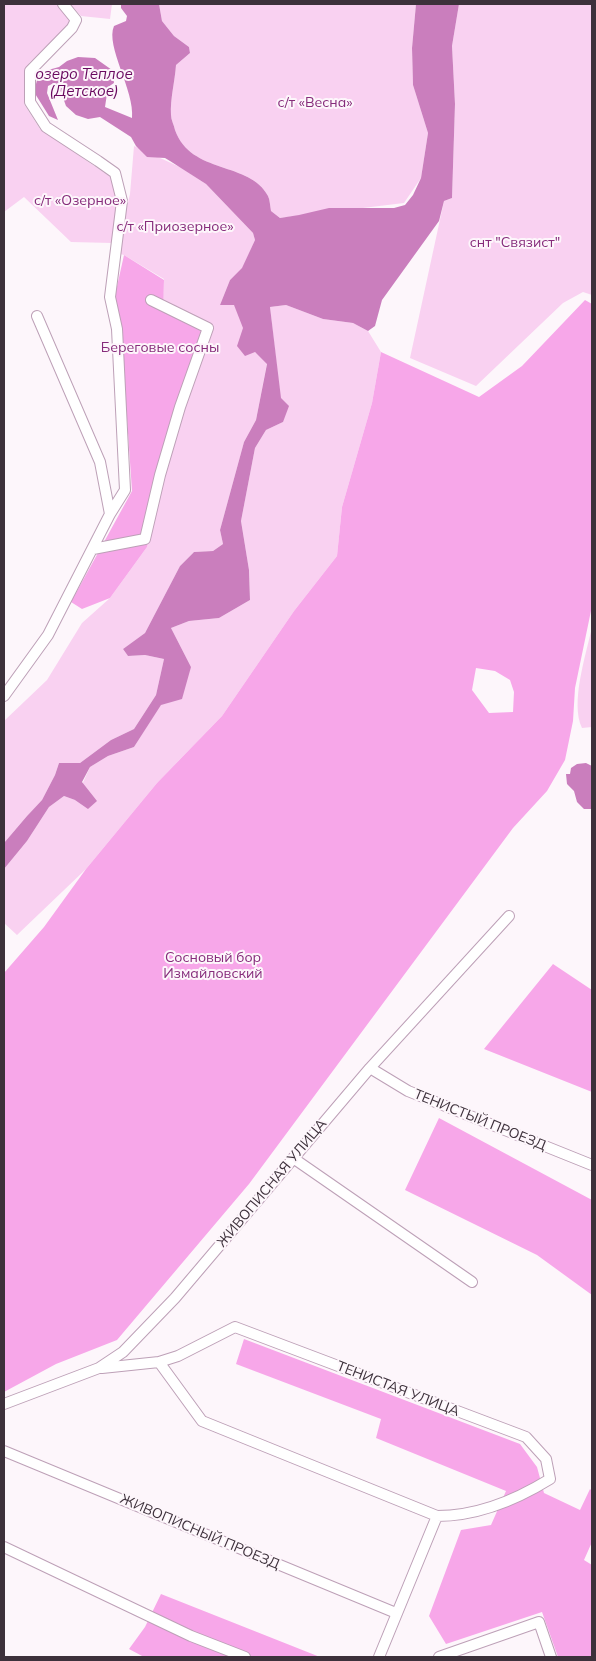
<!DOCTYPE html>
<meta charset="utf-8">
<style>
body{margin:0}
#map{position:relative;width:596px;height:1661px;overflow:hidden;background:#fdf6fb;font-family:Mulish,sans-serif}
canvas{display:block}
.frame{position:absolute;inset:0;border:5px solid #3d313b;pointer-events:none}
</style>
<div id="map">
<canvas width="596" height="1661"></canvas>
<div class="frame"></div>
</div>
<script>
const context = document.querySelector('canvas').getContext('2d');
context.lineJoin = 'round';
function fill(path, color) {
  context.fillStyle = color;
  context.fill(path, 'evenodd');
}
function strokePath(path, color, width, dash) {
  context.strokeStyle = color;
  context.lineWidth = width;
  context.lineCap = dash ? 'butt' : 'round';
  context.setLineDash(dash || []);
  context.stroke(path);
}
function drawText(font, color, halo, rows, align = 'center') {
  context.font = font + ' Mulish,sans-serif';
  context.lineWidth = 4;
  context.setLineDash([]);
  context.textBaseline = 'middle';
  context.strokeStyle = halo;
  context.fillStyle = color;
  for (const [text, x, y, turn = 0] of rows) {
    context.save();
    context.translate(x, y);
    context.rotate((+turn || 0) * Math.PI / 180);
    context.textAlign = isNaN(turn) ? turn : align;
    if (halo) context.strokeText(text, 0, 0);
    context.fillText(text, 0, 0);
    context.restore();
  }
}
const green = new Path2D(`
 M 4,4 L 57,4 L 71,21 L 66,31 L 29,63 L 24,104 L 40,129 L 112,178 L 118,193 L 117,220 L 112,243 L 71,242 L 24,197 L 4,212 Z
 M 70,4 L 112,4 L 110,19 L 81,16 Z
 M 159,4 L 416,4 L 412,48 L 413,85 L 428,133 L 421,178 L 404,203 L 280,218 L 271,211 C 270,206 270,200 268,196 C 250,161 191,175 175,130 C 174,125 171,120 171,115 C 170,99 175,81 176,65 L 190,53 L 189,47 L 174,36 L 162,21 Z
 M 459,4 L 592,4 L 592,295 L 583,292 L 563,303 L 476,386 L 410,358 L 444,201 L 452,198 L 455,104 L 452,46 Z
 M 134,146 L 182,168 L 206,184 L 253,233 L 255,240 L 242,269 L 230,280 L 220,305 L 234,304 L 255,352 L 267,363 L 256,420 L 244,442 L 220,530 L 223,544 L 213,551 L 194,552 L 180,566 L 145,633 L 123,649 L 128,656 L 145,655 L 164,659 L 156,695 L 134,729 L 111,740 L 80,763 L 59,763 L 55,775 L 42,800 L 27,816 L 4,843 L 4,721 L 47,680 L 82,623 L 110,598 L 147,547 L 164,279 L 124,255 L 116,253 L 130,194 Z
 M 286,305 L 323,319 L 353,323 L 368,331 L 381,352 L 372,403 L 342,507 L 337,556 L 294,611 L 222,716 L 157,783 L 86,869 L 17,935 L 4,923 L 4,869 L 27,841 L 49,807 L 64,796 L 75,800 L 90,767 L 108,756 L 134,747 L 161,704 L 191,667 L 171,628 L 189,621 L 219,618 L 250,600 L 249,570 L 241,521 L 255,448 L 266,430 L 283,422 L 270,307 Z
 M 592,627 L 592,727 L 582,728 C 570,703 586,655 592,627 Z`);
const forest = new Path2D(`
 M 124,255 L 164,280 L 163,307 L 208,328 L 159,479 L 147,547 L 110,598 L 82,609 L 71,602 L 132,491 L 121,331 L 114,300 Z
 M 585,300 L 592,304 L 592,606 L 575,688 L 573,721 L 565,760 L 547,791 L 513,828 L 249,1184 L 117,1340 L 56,1364 L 4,1392 L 4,973 L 44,927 L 86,869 L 157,783 L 222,716 L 294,611 L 337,556 L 342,507 L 372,403 L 381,352 L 479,397 L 522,366 ZM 476,668 L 495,671 L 510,680 L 514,692 L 513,712 L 489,713 L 472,690 Z
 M 553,964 L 592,990 L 592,1092 L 484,1049 Z
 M 439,1118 L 592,1200 L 592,1295 L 537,1255 L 405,1190 Z
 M 244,1339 L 520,1444 L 537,1467 L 544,1493 L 580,1510 L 590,1489 L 592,1491 L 592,1542 L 584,1560 L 592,1565 L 592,1657 L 558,1657 L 542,1612 L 446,1644 L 429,1616 L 461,1530 L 491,1525 L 506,1491 L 376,1438 L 381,1419 L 236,1364 Z
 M 161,1594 L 320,1657 L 144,1657 L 129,1649 L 145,1627 Z`);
const water = new Path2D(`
 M 121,4 L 159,4 L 162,21 L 174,36 L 189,47 L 190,53 L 176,65 C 175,81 170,99 171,115 C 171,120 174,125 175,130 C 191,175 250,161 268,196 C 270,200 270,206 271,211 L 280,218 L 299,215 L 329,208 L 394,208 L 405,205 L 413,195 L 421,178 L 428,133 L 413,85 L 412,48 L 416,4 L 459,4 L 452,46 L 455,104 L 452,198 L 444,201 L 439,221 L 382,300 L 375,326 L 368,331 L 353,323 L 323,319 L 286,305 L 270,307 L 281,398 L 289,406 L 283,422 L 266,430 L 255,448 L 241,521 L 249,570 L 250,600 L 219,618 L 189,621 L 171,628 L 191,667 L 182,699 L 161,705 L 134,747 L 108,756 L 90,767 L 82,782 L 97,801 L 88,809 L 75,800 L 64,796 L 49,807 L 27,841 L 4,869 L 4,843 L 27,816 L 42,800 L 55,775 L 59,763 L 80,763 L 111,740 L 134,729 L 156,695 L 164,659 L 145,655 L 128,656 L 123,649 L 145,633 L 180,566 L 194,552 L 213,551 L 223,544 L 220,530 L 244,442 L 256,420 L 267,364 L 255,352 L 245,356 L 237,346 L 243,328 L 234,305 L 220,305 L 230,280 L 242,268 L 255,240 L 253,233 L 206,184 L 170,161 L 165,158 L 147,157 L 136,146 L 131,137 L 100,117 L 88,119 L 76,115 L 66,106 L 61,92 L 54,83 L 48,86 L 47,93 L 58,120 L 49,116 L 34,92 L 38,76 L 48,70 L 59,67 L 67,61 L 78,57 L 95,58 L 112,70 L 114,83 L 108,87 L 105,107 L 132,118 C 135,91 105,46 114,26 L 126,21 L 127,16 L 121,8 Z
 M 586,763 L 592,766 L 592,809 L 584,809 L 577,802 L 574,791 L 567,784 L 566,774 L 570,774 L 571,768 L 577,764 Z`);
const minor = new Path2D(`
 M 37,316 L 100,462 L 110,514
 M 93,549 L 145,539 L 160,475 L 180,407 L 208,328 L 151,300
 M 4,696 L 48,635 L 110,514 L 125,490 L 117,329 L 110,297 L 122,201 L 115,173 L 98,161 L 46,127 L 30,102 L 30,71 L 72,28 L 76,20 L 63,4
 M 370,1068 L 408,1091 L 592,1165
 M 293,1158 L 472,1282
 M 159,1362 L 178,1356 L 235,1327 L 526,1437 L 546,1459 L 550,1479 C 516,1500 477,1516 437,1516 L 379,1657
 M 102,1368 L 159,1362 L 202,1421 L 437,1516
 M 4,1404 L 99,1368 L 123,1352 L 175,1298 L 370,1068 L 509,916
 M 4,1451 L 396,1613
 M 4,1547 L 191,1636 L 245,1657
 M 439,1657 L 539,1622 L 551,1657`);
const parkNames = [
 ["с/т «Весна»",315,103],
 ["с/т «Озерное»",80,201],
 ["с/т «Приозерное»",175,227],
 ["снт \"Связист\"",515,243],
 ["Береговые сосны",160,348],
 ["Сосновый бор",213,958],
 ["Измайловский",213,974]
];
const streetNames = [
 ["ТЕНИСТЫЙ ПРОЕЗД",480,1120,22],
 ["ЖИВОПИСНАЯ УЛИЦА",272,1183,-50],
 ["ТЕНИСТАЯ УЛИЦА",398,1389,21],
 ["ЖИВОПИСНЫЙ ПРОЕЗД",200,1532,23]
];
const waterNames = [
 ["озеро Теплое",84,74],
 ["(Детское)",84,91]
];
fill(green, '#f9d1f1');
fill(forest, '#f7a7e9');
fill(water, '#ca7ebd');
strokePath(minor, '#bda0b7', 12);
strokePath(minor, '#fff', 10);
drawText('14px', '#862c7b', '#fdf6fb', parkNames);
drawText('14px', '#3d313b', '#fdf6fb', streetNames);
drawText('italic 15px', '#69095f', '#fdf6fb', waterNames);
</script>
